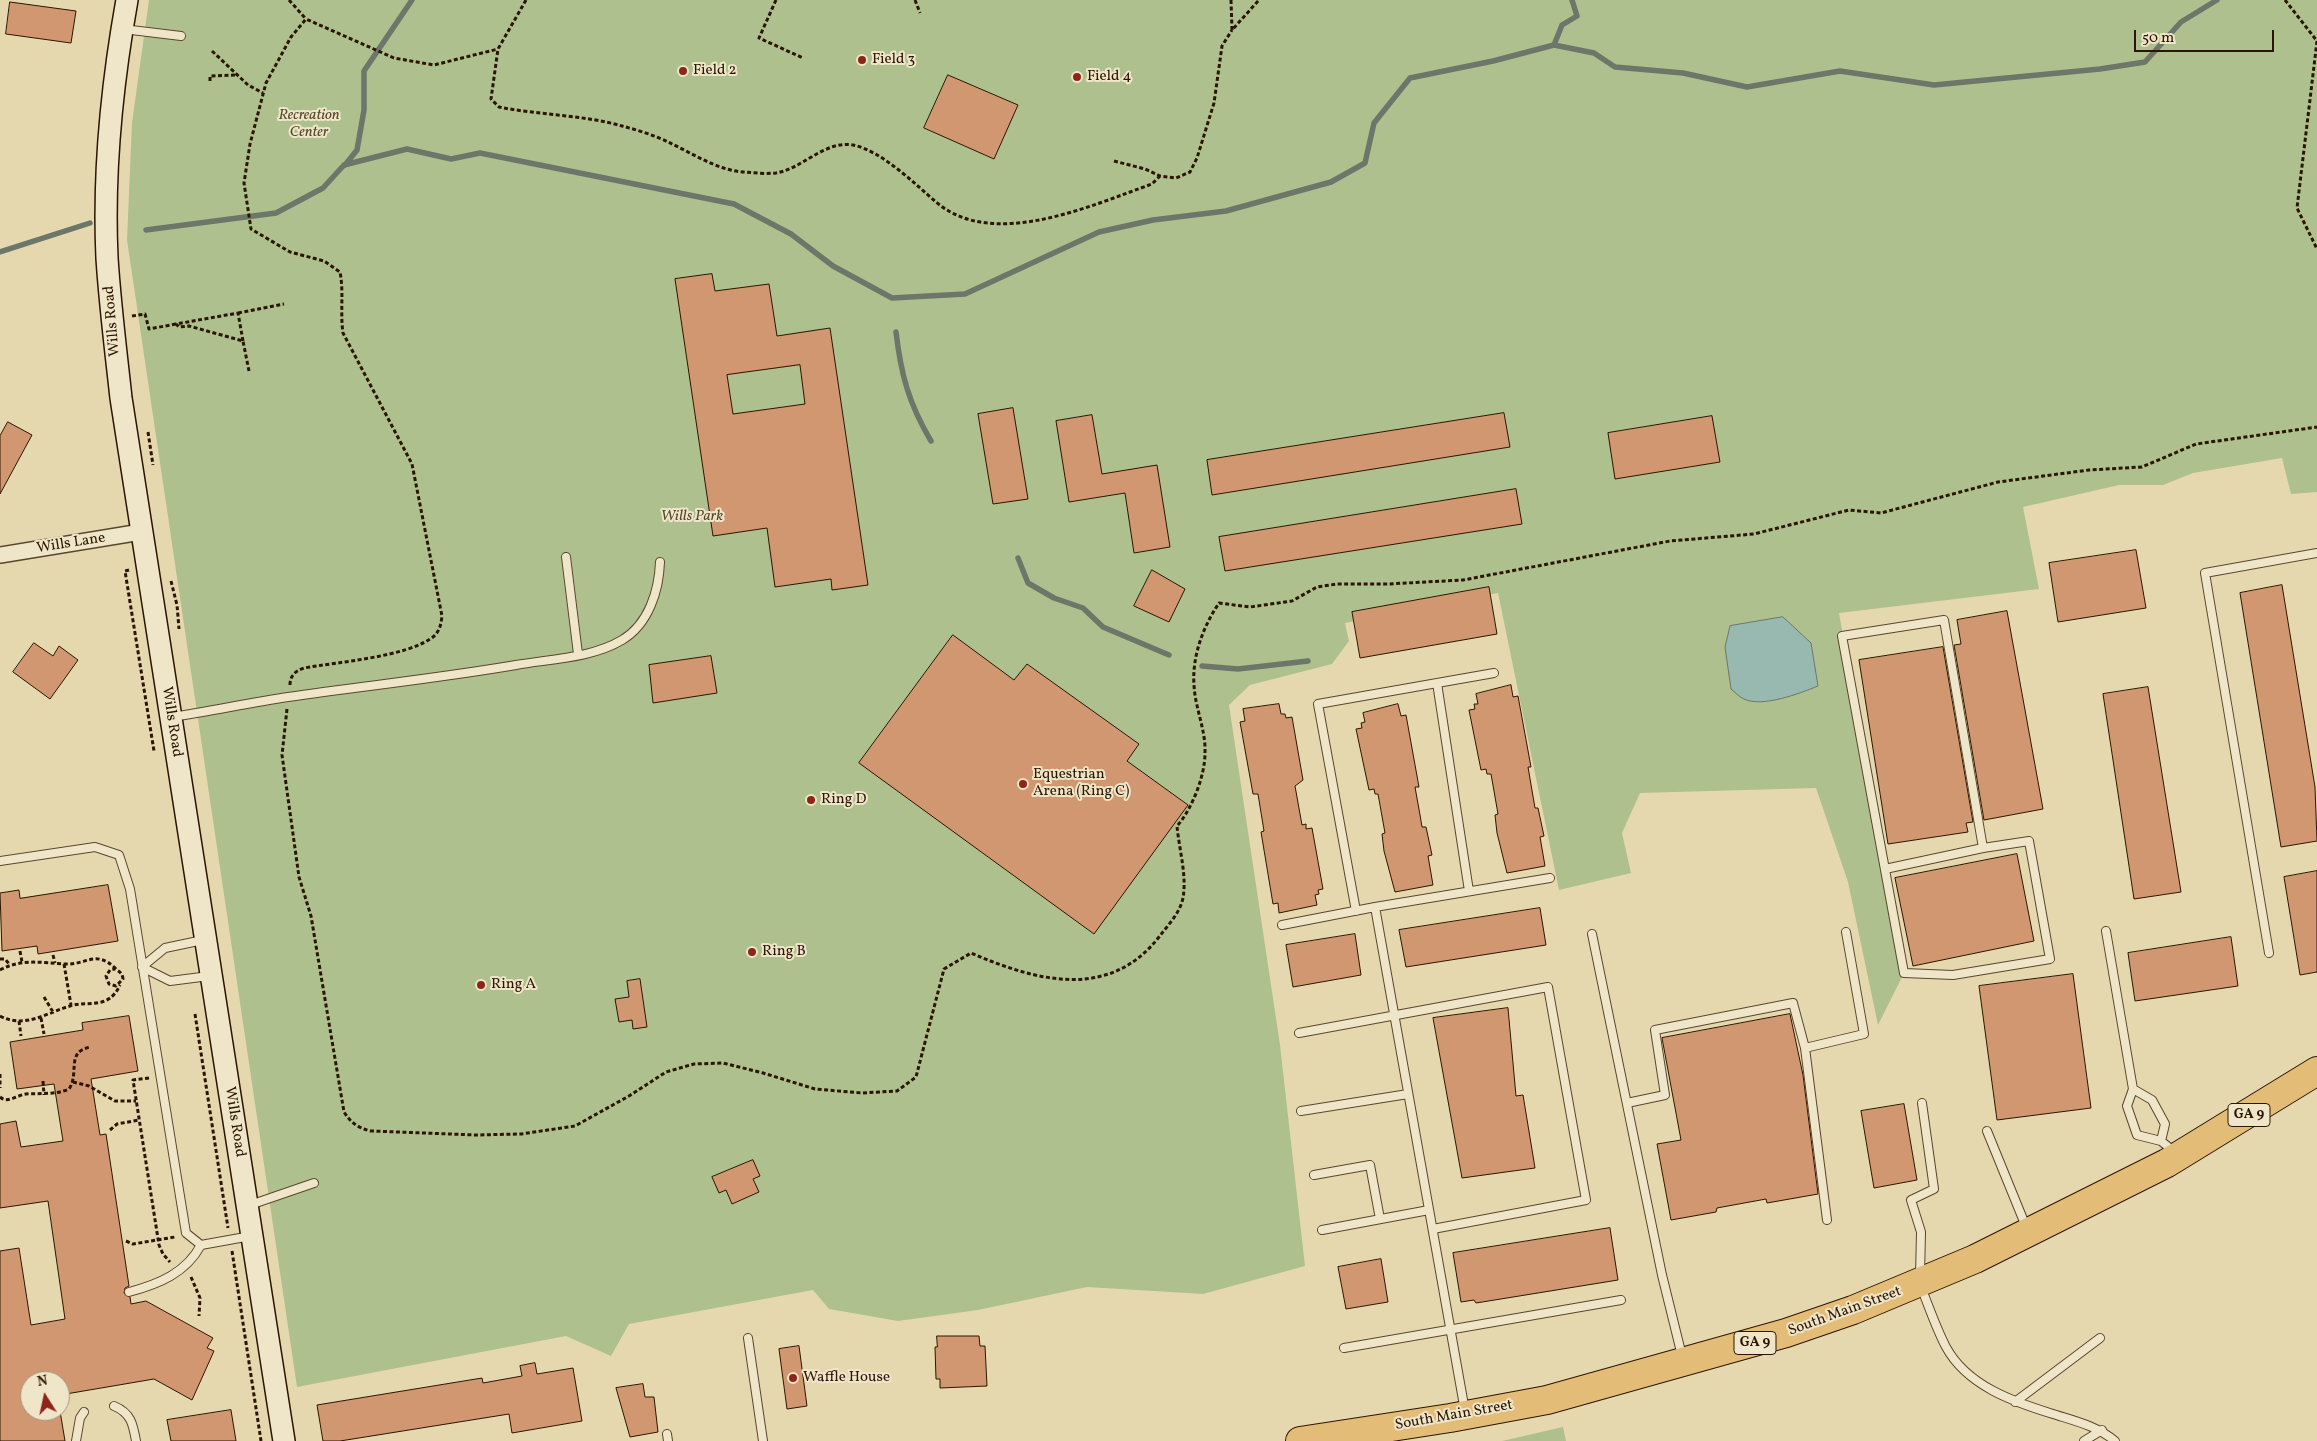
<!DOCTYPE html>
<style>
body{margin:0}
#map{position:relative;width:2317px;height:1441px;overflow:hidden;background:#e6d8ae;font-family:Vollkorn,serif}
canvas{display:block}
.north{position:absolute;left:20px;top:1371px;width:50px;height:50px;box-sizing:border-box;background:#efe6ca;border:1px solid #a19279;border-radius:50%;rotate:350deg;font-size:14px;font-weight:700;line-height:20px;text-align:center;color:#2c1500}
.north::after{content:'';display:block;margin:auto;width:18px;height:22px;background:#8f2418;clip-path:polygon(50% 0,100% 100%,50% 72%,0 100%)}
.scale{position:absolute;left:2134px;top:30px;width:140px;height:22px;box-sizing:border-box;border:2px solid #2c1500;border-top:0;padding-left:6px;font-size:15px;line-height:18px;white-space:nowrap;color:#2c1500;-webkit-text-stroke:4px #efe6ca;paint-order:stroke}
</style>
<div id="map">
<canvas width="2317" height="1441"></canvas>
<div class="north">N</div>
<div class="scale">50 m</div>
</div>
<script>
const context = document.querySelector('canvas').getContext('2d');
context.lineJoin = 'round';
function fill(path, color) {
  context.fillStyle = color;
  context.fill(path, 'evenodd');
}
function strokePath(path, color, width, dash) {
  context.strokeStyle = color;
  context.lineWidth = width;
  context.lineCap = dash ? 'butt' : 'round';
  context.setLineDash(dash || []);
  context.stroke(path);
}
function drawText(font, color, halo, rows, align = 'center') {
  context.font = font + ' Vollkorn,serif';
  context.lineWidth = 4;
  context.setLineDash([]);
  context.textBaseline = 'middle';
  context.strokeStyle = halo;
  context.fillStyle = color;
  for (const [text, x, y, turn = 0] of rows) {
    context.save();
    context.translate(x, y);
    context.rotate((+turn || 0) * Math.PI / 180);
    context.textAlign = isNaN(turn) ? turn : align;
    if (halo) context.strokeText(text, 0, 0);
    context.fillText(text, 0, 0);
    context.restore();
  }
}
const green = new Path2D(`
 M 149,0 L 2317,0 L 2317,492 L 2291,494 L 2282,458 L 2193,473 L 2163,485 L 2119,485 L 2023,507 L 2039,589 L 1839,613 L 1904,973 L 1878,1025 L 1848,882 L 1816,788 L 1640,793 L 1622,833 L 1631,873 L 1559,890 L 1498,593 L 1345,623 L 1349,641 L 1332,664 L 1250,685 L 1229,705 L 1280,1045 L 1305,1266 L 1203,1294 L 1087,1287 L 978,1310 L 898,1321 L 829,1309 L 813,1290 L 629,1324 L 611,1356 L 566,1336 L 297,1387 L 127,240 L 132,123 Z
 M 1563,1427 L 1566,1441 L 1502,1441 Z`);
const water = new Path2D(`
 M 1783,617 L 1811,643 L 1818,686 C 1801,693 1762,708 1744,699 C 1739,697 1735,692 1731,689 L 1725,647 L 1730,626 Z`);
const stream = new Path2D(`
 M 1554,45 L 1562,25 L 1577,16 L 1572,0
 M 345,165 L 357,150 L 364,110 L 364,71 L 412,0
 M 146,230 L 276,213 L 323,188 L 344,165 L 407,149 L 451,159 L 480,153 L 734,204 L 791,234 L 833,266 L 892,298 L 965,294 L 1099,232 L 1153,220 L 1226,211 L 1331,182 L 1365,163 L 1374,123 L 1410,78 L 1493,61 L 1554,45 L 1594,53 L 1615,67 L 1683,73 L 1747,87 L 1840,71 L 1934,85 L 2100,69 L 2145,62 L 2181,22 L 2217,0
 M 0,252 L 90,223
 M 896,332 C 901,375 909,404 931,441
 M 1018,558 L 1028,583 L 1054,598 L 1083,608 L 1103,627 L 1169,655
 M 1202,666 L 1238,669 L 1308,661`);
const building = new Path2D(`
 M 10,2 L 76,11 L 71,43 L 6,34 Z
 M 948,75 L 1018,105 L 994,159 L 924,128 Z
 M 712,274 L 715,291 L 769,284 L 777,336 L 830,328 L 868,585 L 832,590 L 831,579 L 775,587 L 767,528 L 713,536 L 675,279 ZM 800,365 L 805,404 L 733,414 L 727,375 Z
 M 1013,408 L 1028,499 L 993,504 L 978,414 Z
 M 1504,413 L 1510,447 L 1212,495 L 1207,460 Z
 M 1092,415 L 1102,474 L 1157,465 L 1170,547 L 1134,553 L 1125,493 L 1069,502 L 1056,421 Z
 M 1712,416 L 1720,462 L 1615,479 L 1608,433 Z
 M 8,422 L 32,435 L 0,494 L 0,436 Z
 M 1516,489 L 1522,524 L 1225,571 L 1219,537 Z
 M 2136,550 L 2146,608 L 2058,622 L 2049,563 Z
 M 1152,570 L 1185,589 L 1169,622 L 1134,606 Z
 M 2282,585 L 2315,787 L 2317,841 L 2281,847 L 2240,593 Z
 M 1489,587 L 1497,634 L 1360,658 L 1352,612 Z
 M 2007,611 L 2043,809 L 1984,820 L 1954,645 L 1961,644 L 1957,620 Z
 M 953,635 L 1014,680 L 1027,664 L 1139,744 L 1127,761 L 1188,805 L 1094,934 L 859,763 Z
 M 34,643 L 53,656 L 59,646 L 78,660 L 50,699 L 13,672 Z
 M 1943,647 L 1973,822 L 1966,823 L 1968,832 L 1888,844 L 1859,660 Z
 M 711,656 L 717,693 L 653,703 L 649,665 Z
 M 1511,685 L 1513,697 L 1518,696 L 1531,767 L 1528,767 L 1535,808 L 1538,808 L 1544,836 L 1540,837 L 1545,866 L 1507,873 L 1497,833 L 1495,815 L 1498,814 L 1491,774 L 1487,774 L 1486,769 L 1481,770 L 1469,710 L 1475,709 L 1474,704 L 1478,704 L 1476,694 Z
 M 2148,687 L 2181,892 L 2134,899 L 2103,694 Z
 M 1279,704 L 1281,714 L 1285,714 L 1286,718 L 1292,717 L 1303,780 L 1295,786 L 1302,825 L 1306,824 L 1306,829 L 1312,828 L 1323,889 L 1318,890 L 1319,894 L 1315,895 L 1317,905 L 1279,913 L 1278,903 L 1273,904 L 1261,832 L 1264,831 L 1258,794 L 1253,794 L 1240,722 L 1245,721 L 1243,709 Z
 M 1398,704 L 1401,716 L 1406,715 L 1419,787 L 1415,787 L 1420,815 L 1422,827 L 1426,827 L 1432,855 L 1428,856 L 1433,885 L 1395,892 L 1384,851 L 1382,834 L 1385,833 L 1378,794 L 1375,794 L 1374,789 L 1369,790 L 1356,729 L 1362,728 L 1361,723 L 1365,722 L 1363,713 Z
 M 2017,854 L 2034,941 L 1913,966 L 1895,878 Z
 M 2317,871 L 2317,972 L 2300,975 L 2284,877 Z
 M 108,885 L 118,941 L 38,954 L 37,946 L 2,951 L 0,893 L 19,890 L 20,898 Z
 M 1540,908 L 1546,945 L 1406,967 L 1399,930 Z
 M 1355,934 L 1361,975 L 1293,987 L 1286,945 Z
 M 2231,937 L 2238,986 L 2135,1001 L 2128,953 Z
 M 2073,974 L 2091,1108 L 1997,1120 L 1979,986 Z
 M 640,979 L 647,1027 L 633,1029 L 632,1020 L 619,1022 L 615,999 L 629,997 L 627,981 Z
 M 1508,1008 L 1516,1096 L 1523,1095 L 1535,1168 L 1462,1178 L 1433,1018 Z
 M 1790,1014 L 1803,1075 L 1818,1194 L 1767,1203 L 1766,1199 L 1717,1208 L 1716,1212 L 1671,1220 L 1657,1144 L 1681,1140 L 1662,1038 Z
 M 129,1016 L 138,1071 L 91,1079 L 100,1135 L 106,1134 L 129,1286 L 125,1288 L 124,1293 L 130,1297 L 131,1304 L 146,1301 L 213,1338 L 207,1348 L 214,1351 L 192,1400 L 154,1379 L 60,1395 L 60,1381 L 30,1381 L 30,1411 L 60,1411 L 65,1441 L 0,1441 L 0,1251 L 19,1248 L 31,1325 L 65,1319 L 48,1201 L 0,1208 L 0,1124 L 16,1121 L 21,1147 L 63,1141 L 54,1084 L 17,1089 L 10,1042 L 83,1030 L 82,1023 Z
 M 1904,1104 L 1917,1180 L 1874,1188 L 1861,1111 Z
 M 753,1160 L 760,1176 L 753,1179 L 759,1192 L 732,1204 L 726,1190 L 719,1193 L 712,1177 Z
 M 1610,1228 L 1618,1280 L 1476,1303 L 1474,1300 L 1461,1302 L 1453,1253 Z
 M 1381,1259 L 1388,1302 L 1346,1309 L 1338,1267 Z
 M 937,1336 L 979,1336 L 980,1346 L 985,1346 L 987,1386 L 940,1388 L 940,1379 L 936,1379 L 935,1347 L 937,1347 Z
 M 799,1346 L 807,1406 L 787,1409 L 779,1349 Z
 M 535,1363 L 537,1374 L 573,1368 L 582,1421 L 512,1433 L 509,1414 L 340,1441 L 323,1441 L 317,1405 L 482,1378 L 483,1383 L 522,1376 L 520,1366 Z
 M 643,1384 L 645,1397 L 654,1397 L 658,1432 L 630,1437 L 616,1388 Z
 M 231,1410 L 236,1441 L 171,1441 L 167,1420 Z`);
const path = new Path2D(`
 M 289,0 L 306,19
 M 526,0 L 498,49 L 491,99 L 499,107 C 538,115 585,115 622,126 C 637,130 654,135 668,142 C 692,153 718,171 745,172 C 755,173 766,174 776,173 C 802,169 825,140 853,145 C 882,151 915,184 936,202 C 993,251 1092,205 1152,184 L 1160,176
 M 776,0 L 759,38 L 803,58
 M 915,0 L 920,13
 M 1231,0 L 1232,30 L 1259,0
 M 2285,0 L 2317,41 L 2297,208 L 2317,249
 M 212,51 L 248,85 L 263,93
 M 210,81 L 210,76 L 236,75
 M 1114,161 L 1145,169 L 1160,176 L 1176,178 L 1190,172 L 1197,158 L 1214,103 L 1222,46 L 1232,30
 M 238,313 L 284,304
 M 132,316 L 145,314 L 149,329 L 176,324
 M 243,341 L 238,313 L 176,324 L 179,327 L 189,326 L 243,341 L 249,371
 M 148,432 L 153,465
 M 129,570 L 125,571 L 154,751
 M 171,581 L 177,605 L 179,629
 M 290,685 C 290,676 295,671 304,668 C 337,662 407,657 433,637 C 440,631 441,624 442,616 L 412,464 L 343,333 C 340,312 344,292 340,272 L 324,261 L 290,252 L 251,229 L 244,183 L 250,144 L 266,83 L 291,37 L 306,19 L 394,58 L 434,65 L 498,49
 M 287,709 L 282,755 L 299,877 L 311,916 L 344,1112 C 351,1123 358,1128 371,1131 L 475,1135 L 521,1134 L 575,1126 L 629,1096 L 666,1072 L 694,1064 L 723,1063 L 763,1073 L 815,1089 L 862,1093 L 897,1091 L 916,1077 L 944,969 L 971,953 C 1036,981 1109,1001 1159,937 C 1168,925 1180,913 1183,898 C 1187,875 1179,849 1177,826 C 1192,809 1205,776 1205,753 C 1206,730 1195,708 1194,685 C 1192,656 1203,627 1219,603 L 1250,607 L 1292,601 L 1317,587 L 1337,584 L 1388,584 L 1463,580 L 1670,541 L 1754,534 L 1849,510 L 1881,513 L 1998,482 L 2089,470 L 2142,467 L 2196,444 L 2317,427
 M 20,951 L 22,962
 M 53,955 L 55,963
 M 0,959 L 5,959 L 10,965
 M 64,964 L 71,1005
 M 0,970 C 22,958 42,963 66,964 C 86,965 95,950 114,967 C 118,972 122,971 123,979 L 116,986 L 109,984 L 106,976 L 110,970 L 115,969
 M 44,997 L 53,1012
 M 195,1014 L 228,1228
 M 0,1016 C 25,1029 46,1013 70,1006 C 87,1000 108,1011 120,985
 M 41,1018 L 44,1034
 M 19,1021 L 21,1036
 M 0,1074 L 0,1088
 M 149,1078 L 133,1080 L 159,1245 L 163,1254 L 170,1262
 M 43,1081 L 44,1095
 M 73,1082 L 89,1086 L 115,1101 L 136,1101
 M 0,1097 C 8,1104 17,1095 26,1094 C 41,1093 55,1095 69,1089 C 80,1073 65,1051 91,1047
 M 110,1130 L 117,1124 L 139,1120
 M 126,1241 L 133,1244 L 175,1237
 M 232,1251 L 261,1441
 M 191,1277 L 200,1298 L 199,1316`);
const lane = new Path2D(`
 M 123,29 L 181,36
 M 566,557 L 578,654
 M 1944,620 L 1983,848 L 2029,841 L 2050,959 L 1953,975 L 1904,973 L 1842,636 Z
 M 1437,683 L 1469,891
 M 172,717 C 211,711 249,703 288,697 C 364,686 440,678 516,665 C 550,659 592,658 622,640 C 649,624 659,590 660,562
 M 0,861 L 95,847 L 119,855 L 130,889 L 186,1233 L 201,1245 L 251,1236
 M 1885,869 L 1983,848
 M 1375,907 L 1550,878
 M 1356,911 L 1318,704 L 1494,673
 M 1282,925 L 1375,907 L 1465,1411
 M 2106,931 L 2133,1089 L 2127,1106 L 2137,1135 L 2161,1141 L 2176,1153
 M 1592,934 L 1662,1275 L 1682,1356
 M 203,940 L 165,948 L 142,967 L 170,981 L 209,976
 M 2269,953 L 2205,573 L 2317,553
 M 1299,1033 L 1548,987 L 1586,1200 L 1433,1229
 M 2133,1089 L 2152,1100 L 2165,1124 L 2161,1141
 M 1627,1103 L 1665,1095 L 1655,1030 L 1793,1003 L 1805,1048
 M 1301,1111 L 1408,1094
 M 1987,1131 L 2027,1229
 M 1314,1175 L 1370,1165 L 1380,1219
 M 250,1205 L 314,1183
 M 1827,1220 L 1805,1048 L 1864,1034 L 1846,932
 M 1322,1230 L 1429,1210
 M 1920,1276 L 1921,1232 L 1911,1200 L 1934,1189 L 1922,1103
 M 1921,1287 C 1929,1307 1936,1328 1946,1347 C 1967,1386 2014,1402 2053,1414 C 2075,1421 2097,1426 2115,1441
 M 129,1292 C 159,1284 186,1273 201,1245
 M 748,1338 L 763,1441
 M 1344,1348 L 1621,1300
 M 2015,1402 L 2100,1338
 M 114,1406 C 131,1413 133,1424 136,1441
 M 667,1434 L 668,1441
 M 76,1441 L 80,1418 L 84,1412
 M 2084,1441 L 2102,1430`);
const street = new Path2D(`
 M 0,555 L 141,532`);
const secondary = new Path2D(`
 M 127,0 C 112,84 103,172 107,258 C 110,305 116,352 121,398 L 284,1441`);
const highway = new Path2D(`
 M 1300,1441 L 1450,1418 L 1547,1400 L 1786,1333 L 1853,1310 L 1975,1259 L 2167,1163 L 2317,1071`);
const markers = [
 [862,60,5,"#8f2418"],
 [683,71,5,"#8f2418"],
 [1077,77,5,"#8f2418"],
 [1023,784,5,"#8f2418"],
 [811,800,5,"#8f2418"],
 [752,952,5,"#8f2418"],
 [481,985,5,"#8f2418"],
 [793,1378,5,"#8f2418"]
];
const shields = [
 [2249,1115,42],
 [1755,1343,42]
];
const shieldNames = [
 ["GA 9",2249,1115],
 ["GA 9",1755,1343]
];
const poiNames = [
 ["Field 3",872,60],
 ["Field 2",693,71],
 ["Field 4",1087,77],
 ["Equestrian",1033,775],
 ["Arena (Ring C)",1033,792],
 ["Ring D",821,800],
 ["Ring B",762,952],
 ["Ring A",491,985],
 ["Waffle House",803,1378]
];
const parkNames = [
 ["Recreation",309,116],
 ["Center",309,133],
 ["Wills Park",692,517]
];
const streetNames = [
 ["Wills Road",113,321,-95],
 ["Wills Lane",71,544,-9],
 ["Wills Road",171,722,81],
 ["Wills Road",234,1122,81],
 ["South Main Street",1845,1312,-20],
 ["South Main Street",1454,1416,-10]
];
fill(green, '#afc08f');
fill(water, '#97b9b0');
strokePath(water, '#6c776a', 1);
strokePath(stream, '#6c776a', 5.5);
fill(building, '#d09770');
strokePath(building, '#2c1500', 1);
strokePath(lane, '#5a462c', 10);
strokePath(street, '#5a462c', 18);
strokePath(secondary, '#2c1500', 24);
strokePath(highway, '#2c1500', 30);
strokePath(path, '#2c1500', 3, [4, 2.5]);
strokePath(lane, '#efe6ca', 8);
strokePath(street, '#efe6ca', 15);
strokePath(secondary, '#efe6ca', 21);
strokePath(highway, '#e3bc77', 28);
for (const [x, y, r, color] of markers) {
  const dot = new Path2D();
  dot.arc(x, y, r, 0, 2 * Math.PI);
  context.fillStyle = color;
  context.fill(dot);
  strokePath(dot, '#efe6ca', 2);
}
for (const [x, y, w] of shields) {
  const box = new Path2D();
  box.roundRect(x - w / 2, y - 11.5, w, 23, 4);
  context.fillStyle = '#efe6ca';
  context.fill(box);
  strokePath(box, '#2c1500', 1);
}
drawText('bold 14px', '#2c1500', null, shieldNames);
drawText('15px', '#2c1500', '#efe6ca', poiNames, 'left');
drawText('italic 15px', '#53482b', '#efe6ca', parkNames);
drawText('15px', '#2c1500', '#efe6ca', streetNames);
</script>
